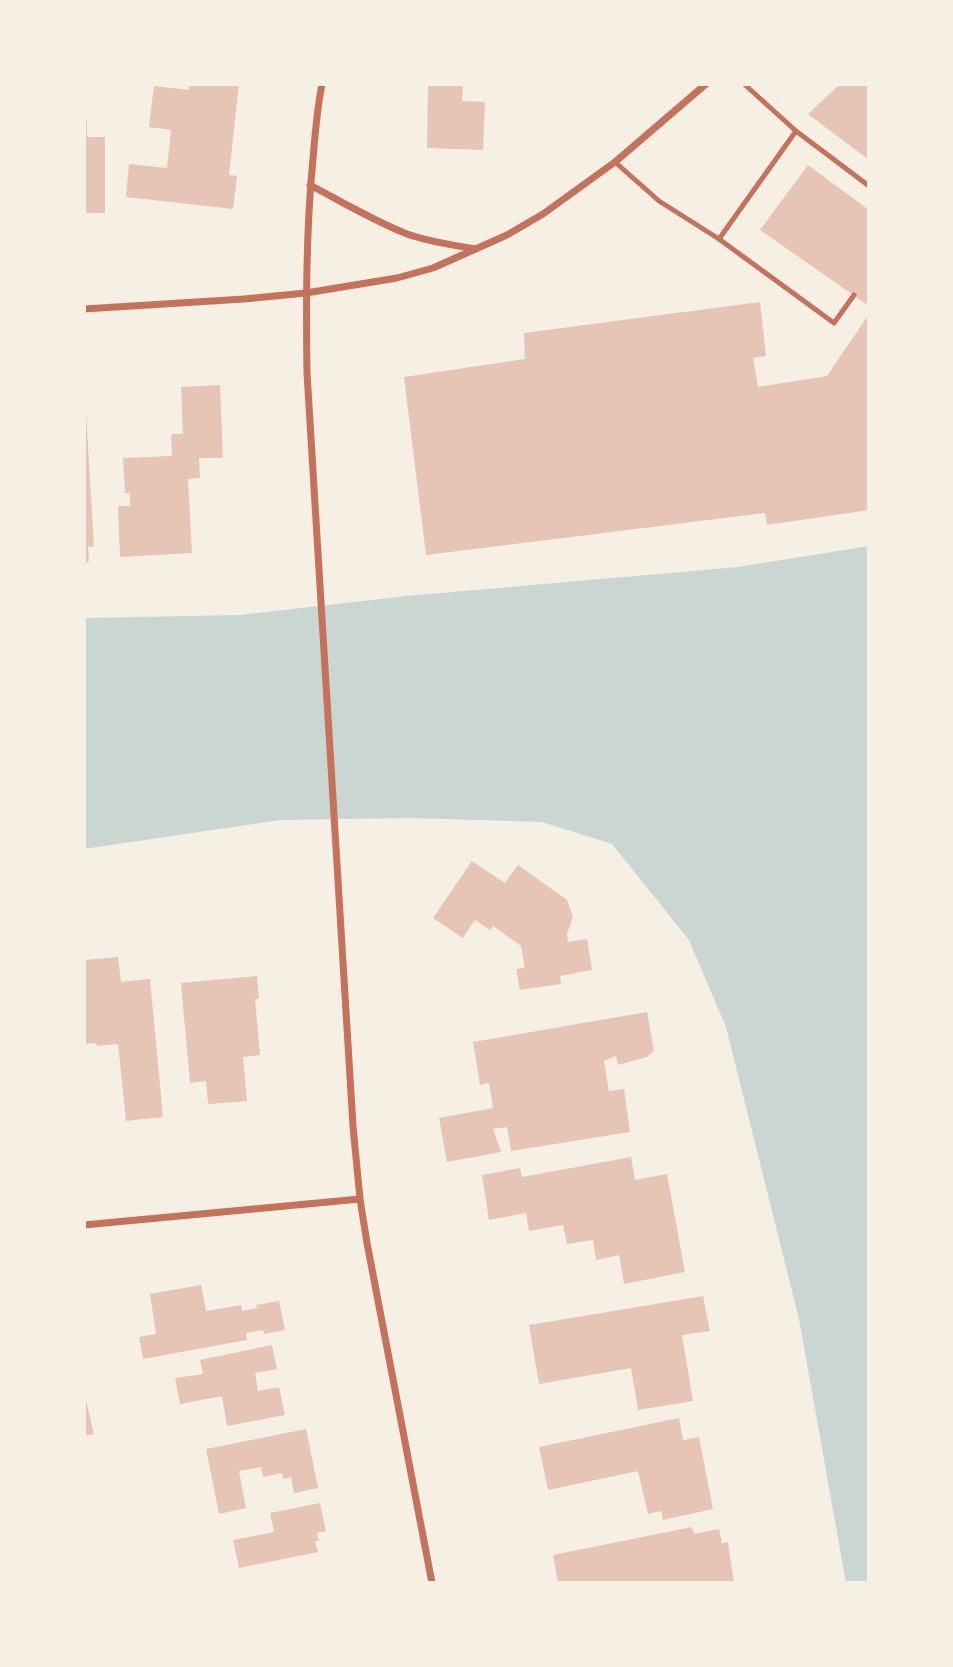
<!DOCTYPE html>
<style>
body{margin:0}
#map{position:relative;width:953px;height:1667px;overflow:hidden;background:#f6efe4;font-family:"Sofia Sans Condensed",sans-serif}
canvas{display:block}
.frame{position:absolute;inset:0;border:86px solid #f6efe4;pointer-events:none}
</style>
<div id="map">
<canvas width="953" height="1667"></canvas>
<div class="frame"></div>
</div>
<script>
const context = document.querySelector('canvas').getContext('2d');
context.lineJoin = 'round';
function fill(path, color) {
  context.fillStyle = color;
  context.fill(path, 'evenodd');
}
function strokePath(path, color, width, dash) {
  context.strokeStyle = color;
  context.lineWidth = width;
  context.lineCap = dash ? 'butt' : 'round';
  context.setLineDash(dash || []);
  context.stroke(path);
}
const water = new Path2D(`
 M 869,546 L 869,1583 L 846,1583 L 799,1319 L 726,1027 L 689,940 L 612,844 L 542,822 L 413,818 L 280,820 L 84,849 L 84,618 L 240,615 L 407,596 L 738,567 Z`);
const building = new Path2D(`
 M 189,84 L 239,84 L 229,175 L 237,176 L 233,209 L 126,197 L 129,164 L 167,168 L 171,130 L 149,127 L 154,86 L 189,90 Z
 M 428,84 L 463,84 L 462,101 L 485,102 L 483,150 L 427,148 Z
 M 840,84 L 869,84 L 869,160 L 808,114 Z
 M 84,121 L 87,121 L 87,137 L 105,137 L 105,213 L 84,213 Z
 M 808,165 L 869,210 L 869,306 L 760,230 Z
 M 760,302 L 766,356 L 753,358 L 758,387 L 827,376 L 869,314 L 869,510 L 767,525 L 765,513 L 426,555 L 404,377 L 525,359 L 524,333 Z
 M 220,385 L 223,458 L 199,458 L 200,478 L 188,479 L 192,553 L 120,557 L 118,506 L 130,506 L 130,493 L 125,493 L 123,458 L 172,456 L 171,434 L 183,434 L 181,387 Z
 M 84,413 L 86,413 L 94,546 L 88,547 L 89,561 L 84,564 Z
 M 472,861 L 505,883 L 518,865 L 567,900 L 573,917 L 567,934 L 568,942 L 587,939 L 592,970 L 560,976 L 561,984 L 520,990 L 516,969 L 525,968 L 521,946 L 493,926 L 490,930 L 475,920 L 463,938 L 433,918 Z
 M 118,957 L 121,982 L 150,979 L 163,1117 L 126,1121 L 118,1044 L 97,1046 L 96,1043 L 84,1044 L 84,960 Z
 M 257,976 L 259,999 L 255,999 L 260,1055 L 243,1057 L 247,1101 L 208,1104 L 206,1081 L 190,1083 L 181,983 Z
 M 647,1012 L 654,1051 L 647,1057 L 618,1065 L 616,1056 L 604,1061 L 609,1091 L 624,1089 L 630,1132 L 511,1151 L 507,1127 L 493,1129 L 501,1152 L 447,1162 L 439,1118 L 493,1108 L 489,1083 L 480,1085 L 473,1042 Z
 M 631,1157 L 635,1180 L 667,1174 L 685,1272 L 624,1284 L 619,1255 L 596,1260 L 593,1240 L 567,1244 L 563,1225 L 529,1231 L 526,1213 L 489,1220 L 482,1175 L 520,1168 L 522,1177 Z
 M 201,1285 L 206,1311 L 241,1305 L 242,1311 L 257,1308 L 256,1305 L 279,1301 L 285,1330 L 264,1334 L 263,1330 L 246,1333 L 247,1340 L 143,1359 L 139,1337 L 156,1334 L 150,1294 Z
 M 703,1296 L 710,1331 L 682,1335 L 693,1401 L 638,1410 L 631,1368 L 539,1384 L 529,1325 Z
 M 272,1345 L 277,1369 L 255,1373 L 258,1391 L 279,1387 L 285,1415 L 227,1426 L 222,1396 L 180,1404 L 175,1378 L 203,1374 L 200,1360 Z
 M 84,1391 L 94,1434 L 84,1436 Z
 M 679,1418 L 683,1440 L 699,1437 L 713,1509 L 663,1520 L 661,1511 L 648,1514 L 638,1471 L 548,1490 L 539,1447 Z
 M 306,1429 L 318,1488 L 294,1493 L 291,1477 L 284,1479 L 282,1473 L 263,1477 L 261,1467 L 239,1471 L 246,1508 L 219,1514 L 206,1449 Z
 M 320,1503 L 326,1531 L 317,1533 L 319,1541 L 315,1541 L 318,1552 L 239,1568 L 233,1540 L 274,1532 L 270,1513 Z
 M 692,1527 L 694,1534 L 719,1529 L 722,1543 L 728,1542 L 734,1583 L 558,1583 L 553,1555 Z`);
const service = new Path2D(`
 M 744,84 L 796,131 L 869,186
 M 615,162 L 659,201 L 719,239 L 834,323 L 854,295
 M 719,239 L 796,131`);
const minor = new Path2D(`
 M 322,84 C 317,109 315,134 313,159 C 306,230 306,302 307,373 L 353,1126 L 360,1199 L 367,1243 L 432,1583
 M 310,185 C 342,202 374,221 407,234 C 429,242 453,245 476,249
 M 84,309 L 244,299 L 306,293 L 397,278 L 433,268 L 507,235 L 543,214 L 615,162 L 706,84
 M 84,1225 L 360,1199`);
fill(water, '#c9d6d2');
fill(building, '#e6c5b7');
strokePath(service, '#c5725c', 5);
strokePath(minor, '#c5725c', 7);
</script>
